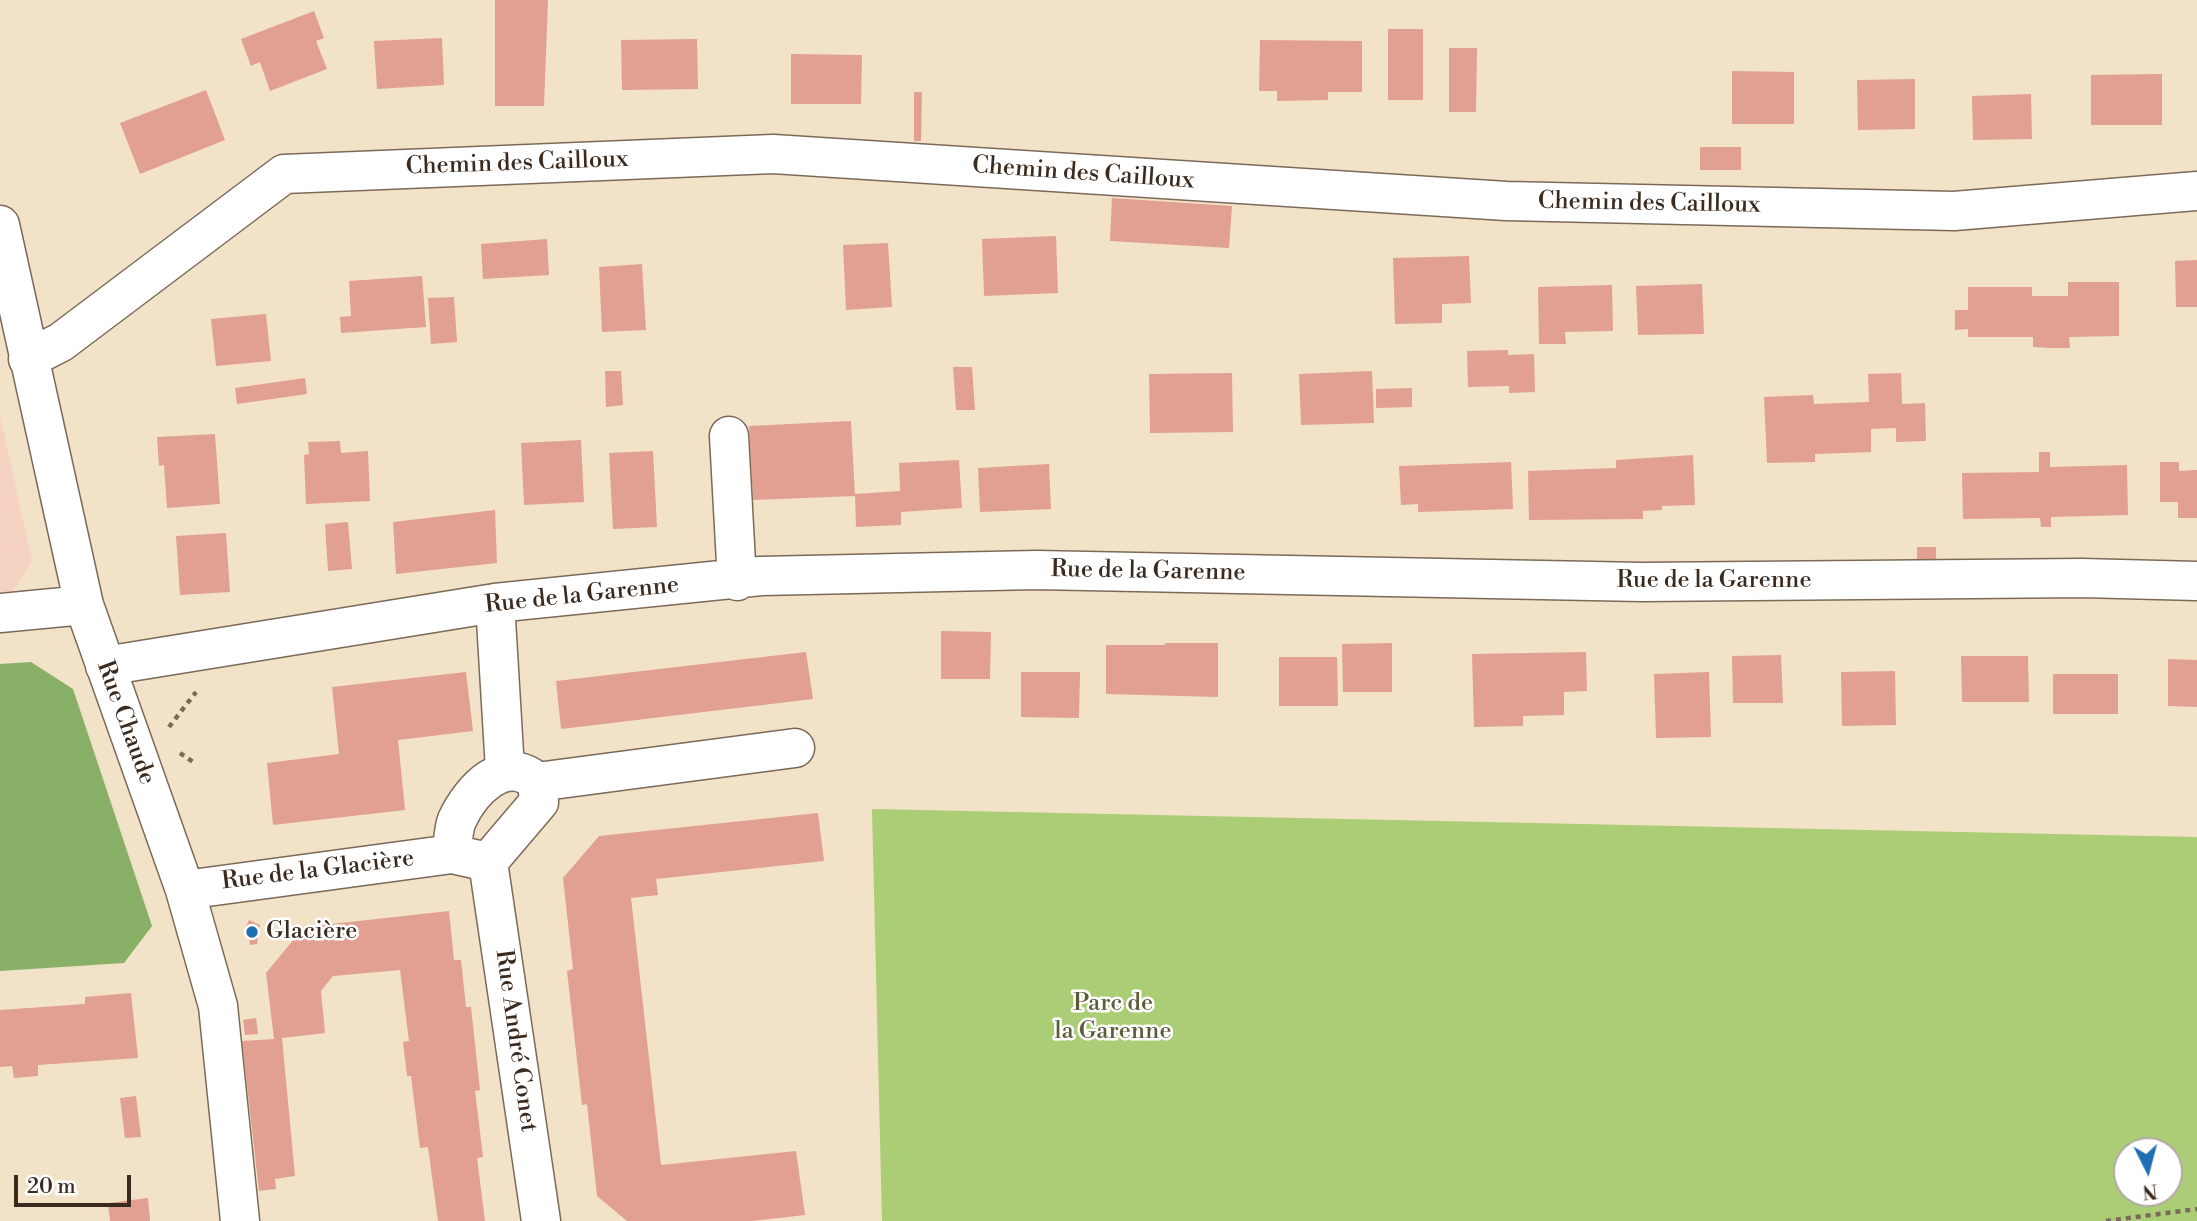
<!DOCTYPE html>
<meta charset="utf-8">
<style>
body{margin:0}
#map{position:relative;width:2197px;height:1221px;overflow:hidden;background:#f2e2c7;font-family:"Libre Bodoni",serif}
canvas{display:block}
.north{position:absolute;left:2113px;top:1137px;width:70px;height:70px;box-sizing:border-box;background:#fff;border:2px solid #b1aaa5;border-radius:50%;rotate:174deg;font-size:19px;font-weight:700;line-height:28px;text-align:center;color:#3b2a1e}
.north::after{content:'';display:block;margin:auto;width:24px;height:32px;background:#1f6fb2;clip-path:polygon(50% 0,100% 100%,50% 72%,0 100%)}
.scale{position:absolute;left:14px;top:1175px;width:117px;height:32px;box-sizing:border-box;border:4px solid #3b2a1e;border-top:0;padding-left:9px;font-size:21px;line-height:24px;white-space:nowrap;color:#3b2a1e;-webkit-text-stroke:5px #fff;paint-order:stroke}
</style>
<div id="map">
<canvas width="2197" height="1221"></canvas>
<div class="north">N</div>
<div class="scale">20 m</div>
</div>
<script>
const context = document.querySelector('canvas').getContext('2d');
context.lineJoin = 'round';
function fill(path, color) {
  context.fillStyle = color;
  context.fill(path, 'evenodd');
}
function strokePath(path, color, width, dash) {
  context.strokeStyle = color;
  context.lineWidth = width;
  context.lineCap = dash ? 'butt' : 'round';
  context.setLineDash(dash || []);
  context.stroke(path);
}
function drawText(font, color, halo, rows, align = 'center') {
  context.font = font + ' "Libre Bodoni",serif';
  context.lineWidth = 5;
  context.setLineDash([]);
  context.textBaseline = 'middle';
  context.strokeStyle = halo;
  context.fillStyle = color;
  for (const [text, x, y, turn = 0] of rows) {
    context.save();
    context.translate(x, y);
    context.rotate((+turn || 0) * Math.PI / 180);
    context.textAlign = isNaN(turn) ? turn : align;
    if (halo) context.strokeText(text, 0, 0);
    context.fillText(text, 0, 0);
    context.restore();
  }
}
const built = new Path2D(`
 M 0,415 L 32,561 L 12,593 L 0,594 Z`);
const green = new Path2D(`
 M 872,809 L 2197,837 L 2197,1221 L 882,1221 ZM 2127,1151 L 2169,1151 L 2169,1193 L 2127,1193 Z`);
const forest = new Path2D(`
 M 31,662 L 73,689 L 152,926 L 124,963 L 0,971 L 0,664 Z`);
const building = new Path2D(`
 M 495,0 L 548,0 L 544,106 L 495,106 Z
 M 314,11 L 324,38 L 316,41 L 327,69 L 270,91 L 260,62 L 251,66 L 241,39 Z
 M 1388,29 L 1423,29 L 1423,100 L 1388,100 Z
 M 442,38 L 444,85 L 377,89 L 374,41 Z
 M 697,39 L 698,89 L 622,90 L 621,40 Z
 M 1260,40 L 1362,41 L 1362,92 L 1328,92 L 1328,100 L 1277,101 L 1277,91 L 1259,91 Z
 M 1449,48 L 1477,48 L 1476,112 L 1449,112 Z
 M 791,54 L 862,55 L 861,104 L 791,104 Z
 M 1732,71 L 1794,72 L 1794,124 L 1732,124 Z
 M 2162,74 L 2162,125 L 2091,125 L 2091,75 Z
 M 1915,79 L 1915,129 L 1858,130 L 1857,80 Z
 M 206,90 L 225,140 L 140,174 L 120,123 Z
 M 914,92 L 922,92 L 921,141 L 914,141 Z
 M 2031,94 L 2032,139 L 1973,140 L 1972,96 Z
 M 1700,147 L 1741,147 L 1741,170 L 1700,170 Z
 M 1112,198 L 1232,206 L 1229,248 L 1110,241 Z
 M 1056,236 L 1058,293 L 984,296 L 982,239 Z
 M 547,239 L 549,275 L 483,279 L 481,244 Z
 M 888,243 L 892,307 L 846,310 L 843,245 Z
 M 1469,256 L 1471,303 L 1442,304 L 1442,323 L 1395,324 L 1393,258 Z
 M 2197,260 L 2197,307 L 2176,307 L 2175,261 Z
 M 642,264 L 646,330 L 602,332 L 599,267 Z
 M 422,276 L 426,327 L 341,333 L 340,317 L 351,316 L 349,281 Z
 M 2068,282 L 2119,282 L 2119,336 L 2069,337 L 2070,348 L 2051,348 L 2033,347 L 2033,337 L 1968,337 L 1968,329 L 1955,330 L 1955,310 L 1968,310 L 1968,287 L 2032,287 L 2032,296 L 2068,296 Z
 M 1702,284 L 1704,334 L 1638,335 L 1636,286 Z
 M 1612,285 L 1613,331 L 1565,332 L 1566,344 L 1539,344 L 1538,287 Z
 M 454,297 L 457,342 L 431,344 L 428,298 Z
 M 266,314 L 271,361 L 216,366 L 211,319 Z
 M 1508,350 L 1508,355 L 1534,354 L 1535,392 L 1509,393 L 1509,386 L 1468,387 L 1467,351 Z
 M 953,367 L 972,367 L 975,410 L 956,410 Z
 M 605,371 L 621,371 L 623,405 L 606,407 Z
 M 1372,371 L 1374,423 L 1301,425 L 1299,374 Z
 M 1232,373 L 1233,432 L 1150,433 L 1149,374 Z
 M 1901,373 L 1902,404 L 1925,403 L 1926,441 L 1896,442 L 1896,428 L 1871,429 L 1871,452 L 1815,454 L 1815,462 L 1767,463 L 1764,397 L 1813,395 L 1814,404 L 1869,402 L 1868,374 Z
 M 305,378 L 307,394 L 237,404 L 235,388 Z
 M 1412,388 L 1412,407 L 1376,408 L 1376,389 Z
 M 851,421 L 855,496 L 753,500 L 749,426 Z
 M 215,434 L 220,504 L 167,508 L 164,465 L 159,466 L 157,437 Z
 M 581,440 L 584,502 L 524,505 L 521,443 Z
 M 340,441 L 341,453 L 368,451 L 370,501 L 306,504 L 304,455 L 309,454 L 308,442 Z
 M 653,451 L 657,527 L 613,529 L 609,453 Z
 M 2039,452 L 2050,452 L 2050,467 L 2127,465 L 2128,515 L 2051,517 L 2051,527 L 2041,527 L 2040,518 L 1963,519 L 1962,473 L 2039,472 Z
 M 1693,455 L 1695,505 L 1662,506 L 1662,510 L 1643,511 L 1643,519 L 1529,520 L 1528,471 L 1616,468 L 1616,460 Z
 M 959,460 L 962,508 L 901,512 L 901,525 L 856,527 L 855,494 L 900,491 L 899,463 Z
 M 1511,462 L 1513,509 L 1418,512 L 1418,504 L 1401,505 L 1399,466 Z
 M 2160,462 L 2179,462 L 2179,471 L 2197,470 L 2197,518 L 2178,518 L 2178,502 L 2160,502 Z
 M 1049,464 L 1051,509 L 980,512 L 978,468 Z
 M 495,510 L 497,563 L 396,574 L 393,522 Z
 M 348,522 L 352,569 L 328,571 L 325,524 Z
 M 226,533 L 230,592 L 180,595 L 176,536 Z
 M 1917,547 L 1936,547 L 1936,559 L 1917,559 Z
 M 941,631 L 991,632 L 990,679 L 941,679 Z
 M 1165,643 L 1218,643 L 1218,697 L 1106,694 L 1106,645 L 1165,645 Z
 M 1392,643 L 1392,692 L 1343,692 L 1342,644 Z
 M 806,652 L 813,699 L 561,729 L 556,681 Z
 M 1586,652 L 1587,691 L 1564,692 L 1564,715 L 1523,716 L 1523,726 L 1474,727 L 1472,654 Z
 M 1781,655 L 1783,703 L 1733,703 L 1732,656 Z
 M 1961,656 L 2028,656 L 2029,702 L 1962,702 Z
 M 1279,657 L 1337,657 L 1338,706 L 1279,706 Z
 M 2168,659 L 2197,660 L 2197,707 L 2168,706 Z
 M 1895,671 L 1896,725 L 1842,726 L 1841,672 Z
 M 466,672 L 473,731 L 398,740 L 405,810 L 273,825 L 267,763 L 339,754 L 332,687 Z
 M 1021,672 L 1080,672 L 1079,718 L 1021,717 Z
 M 1709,672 L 1711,737 L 1656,738 L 1654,674 Z
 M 2053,674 L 2118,674 L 2118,714 L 2053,714 Z
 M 818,813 L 824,861 L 656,879 L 658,895 L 631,898 L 661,1165 L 796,1151 L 805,1215 L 752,1221 L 627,1221 L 597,1196 L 587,1104 L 582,1105 L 567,971 L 573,969 L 563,878 L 599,836 Z
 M 449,911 L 454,960 L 461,960 L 466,1007 L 471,1007 L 480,1090 L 475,1091 L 483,1157 L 477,1158 L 485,1221 L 438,1221 L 428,1147 L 420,1148 L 411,1076 L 407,1076 L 403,1042 L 409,1041 L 400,970 L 333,976 L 321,991 L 325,1033 L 282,1038 L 295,1176 L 275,1179 L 276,1189 L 259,1191 L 242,1041 L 274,1039 L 266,973 L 304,927 Z
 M 249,920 L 260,925 L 257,944 L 250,945 L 249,935 L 244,930 Z
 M 131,993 L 138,1058 L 38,1065 L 38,1076 L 14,1078 L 12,1066 L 0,1067 L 0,1010 L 85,1004 L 85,997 Z
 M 256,1018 L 258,1034 L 245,1035 L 243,1020 Z
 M 136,1096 L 141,1137 L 125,1138 L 120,1098 Z
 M 148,1198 L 150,1221 L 110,1221 L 108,1203 Z`);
const path = new Path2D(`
 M 169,727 L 196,692
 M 180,753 L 196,764
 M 2106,1221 L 2197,1209`);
const minor = new Path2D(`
 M 0,225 L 84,605 L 185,890 L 218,1006 L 240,1221
 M 28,359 L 61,342 L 284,174 L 773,154 L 1506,201 L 1954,211 L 2197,191
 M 729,436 L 737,581
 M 495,603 L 505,770
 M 0,613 L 84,605
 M 105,666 L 495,603 L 761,576 L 1036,570 L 1642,582 L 2082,578 L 2197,581
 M 537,782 L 539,802 L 488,862 L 452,854 C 453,844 453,829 457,820 C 471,790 505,753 537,782 L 795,748
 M 488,862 L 541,1221
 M 185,890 L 452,854`);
const markers = [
 [252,932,7,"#1f6fb2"]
];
const streetNames = [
 ["Chemin des Cailloux",517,164,-2],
 ["Chemin des Cailloux",1083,174,4],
 ["Chemin des Cailloux",1649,204,1],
 ["Rue de la Garenne",1148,572,1],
 ["Rue de la Garenne",1714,581],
 ["Rue de la Garenne",582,596,-6],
 ["Rue Chaude",125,723,70],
 ["Rue de la Glacière",318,871,-7],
 ["Rue André Conet",515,1041,82]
];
const poiNames = [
 ["Glacière",266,932]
];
const parkNames = [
 ["Parc de",1113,1004],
 ["la Garenne",1113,1032]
];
fill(built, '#f6d2c3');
fill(green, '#abcd75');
fill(forest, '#88b066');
fill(building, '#e1a092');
strokePath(minor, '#7b6a59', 41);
strokePath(path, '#7b6a59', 4.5, [5, 5]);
strokePath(minor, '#fff', 38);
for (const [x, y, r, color] of markers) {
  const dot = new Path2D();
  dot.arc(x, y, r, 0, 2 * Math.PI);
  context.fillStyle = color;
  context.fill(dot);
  strokePath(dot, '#fff', 2.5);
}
drawText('24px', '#3b2a1e', '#fff', streetNames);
drawText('24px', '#3b2a1e', '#fff', poiNames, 'left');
drawText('24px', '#5d5b38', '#fff', parkNames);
</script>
